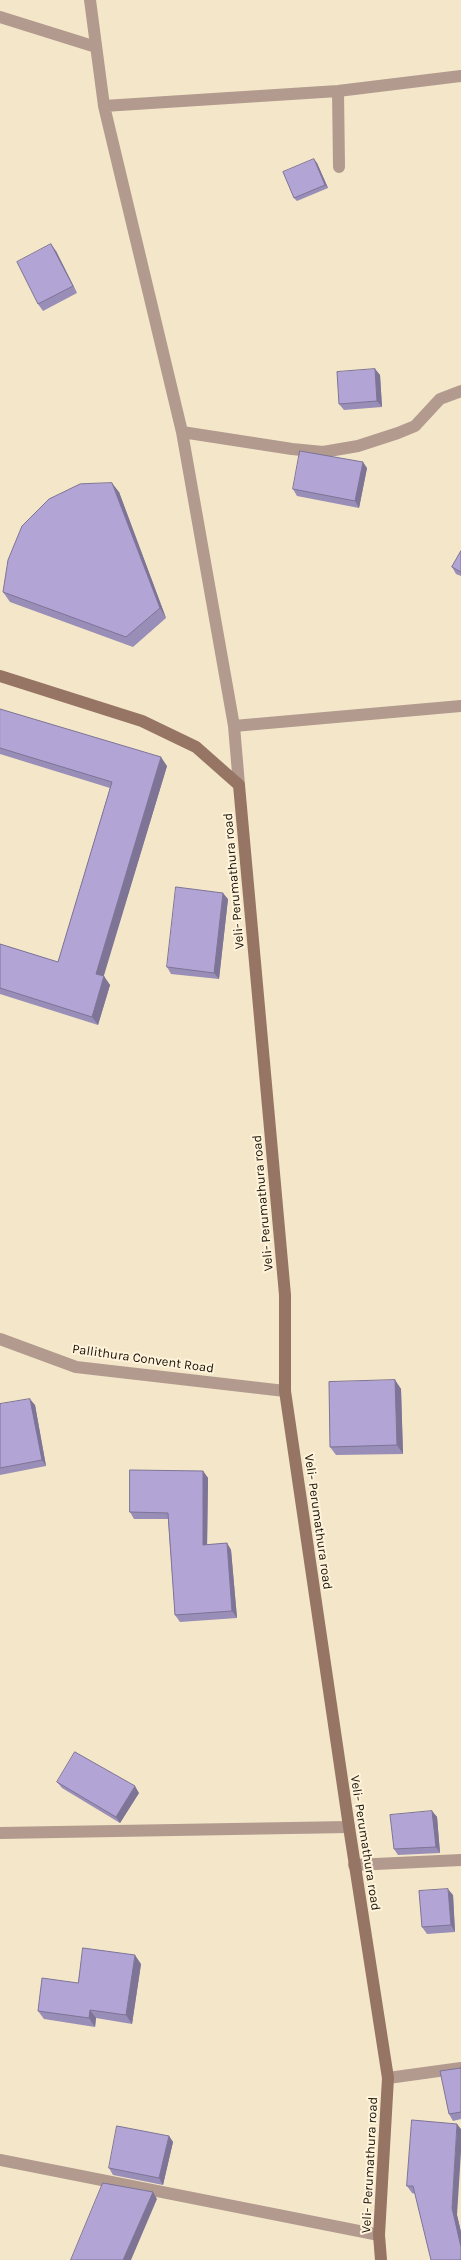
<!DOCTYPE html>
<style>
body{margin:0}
canvas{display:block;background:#f4e6c8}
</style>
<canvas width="461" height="2260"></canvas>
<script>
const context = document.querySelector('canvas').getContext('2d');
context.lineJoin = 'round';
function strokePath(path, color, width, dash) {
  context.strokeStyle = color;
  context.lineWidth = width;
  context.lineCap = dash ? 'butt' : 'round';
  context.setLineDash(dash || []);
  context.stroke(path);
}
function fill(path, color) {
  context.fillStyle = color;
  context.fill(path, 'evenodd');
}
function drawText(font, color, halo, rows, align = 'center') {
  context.font = font + ' Karla,sans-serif';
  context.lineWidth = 4;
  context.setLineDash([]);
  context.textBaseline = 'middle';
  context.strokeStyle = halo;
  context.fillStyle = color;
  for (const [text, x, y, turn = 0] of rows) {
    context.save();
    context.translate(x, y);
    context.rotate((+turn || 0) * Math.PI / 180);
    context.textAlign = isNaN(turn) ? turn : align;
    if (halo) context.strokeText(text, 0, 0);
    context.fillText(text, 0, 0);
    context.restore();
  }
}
const street = new Path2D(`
 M 90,0 L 104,106 L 182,432 L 234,726 L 239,785
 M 0,17 L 96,47
 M 338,91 L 339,167
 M 104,106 L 338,91 L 461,76
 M 182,432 L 292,449 L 323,452 L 358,446 L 398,433 L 415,426 L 440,399 L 461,391
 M 234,726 L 461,706
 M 0,1339 L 76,1367 L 285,1391
 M 0,1833 L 349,1827
 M 354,1865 L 461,1860
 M 388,2078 L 461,2068
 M 0,2160 L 379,2235`);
const secondary = new Path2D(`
 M 0,676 L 142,721 L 196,747 L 239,785 L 285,1295 L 285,1391 L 349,1827 L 388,2078 L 379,2235 L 381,2260`);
const wall = new Path2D(`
 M 317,163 L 328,188 L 297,201 L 294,198 Z
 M 56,251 L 77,293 L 43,311 L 38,304 Z
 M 375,369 L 380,375 L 382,407 L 344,410 L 339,404 Z
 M 367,468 L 359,508 L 297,496 L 293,489 Z
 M 119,492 L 166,618 L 133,647 L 10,602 L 3,592 Z
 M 461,551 L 461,576 L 456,574 L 452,567 Z
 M 0,709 L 167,766 L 103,976 L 110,985 L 98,1025 L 0,994 L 0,944 L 58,962 L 110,788 L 0,754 Z
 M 228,899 L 219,979 L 171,974 L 167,967 Z
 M 395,1380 L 401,1389 L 403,1454 L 336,1455 L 330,1447 Z
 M 0,1404 L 35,1405 L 46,1466 L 0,1475 Z
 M 203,1471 L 208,1478 L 207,1545 L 227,1543 L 231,1550 L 237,1618 L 180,1622 L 175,1615 L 168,1519 L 134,1519 L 130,1512 Z
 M 57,1782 L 139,1793 L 120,1823 L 62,1788 Z
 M 432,1811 L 437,1817 L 440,1853 L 398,1855 L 394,1849 Z
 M 453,1895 L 455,1932 L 427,1934 L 422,1927 Z
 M 141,1964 L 132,2024 L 96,2018 L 95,2027 L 44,2019 L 38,2011 L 78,1983 Z
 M 461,2067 L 461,2119 L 453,2121 L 449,2114 Z
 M 412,2120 L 457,2215 L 461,2232 L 461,2260 L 415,2194 L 412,2193 L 407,2186 Z
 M 169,2136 L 173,2142 L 163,2185 L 113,2175 L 109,2168 Z`);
const shadedWall = new Path2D(`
 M 314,159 L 317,163 L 328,188 L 325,185 Z
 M 51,244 L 56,251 L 77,293 L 73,286 Z
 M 375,369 L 380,375 L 382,407 L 377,401 Z
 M 363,462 L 367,468 L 359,508 L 355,501 Z
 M 112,483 L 119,492 L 166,618 L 160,608 Z
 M 161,757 L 167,766 L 102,982 L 96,974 Z
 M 223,893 L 228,899 L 219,979 L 214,973 Z
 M 104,976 L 110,985 L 98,1025 L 92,1017 Z
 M 395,1380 L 401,1389 L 403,1454 L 397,1445 Z
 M 30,1399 L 35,1405 L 46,1466 L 42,1460 Z
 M 203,1471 L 208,1478 L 207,1551 L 203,1545 Z
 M 227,1543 L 231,1550 L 237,1618 L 232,1611 Z
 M 135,1786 L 139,1793 L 120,1823 L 116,1817 Z
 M 432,1811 L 437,1817 L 440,1853 L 436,1847 Z
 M 448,1889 L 453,1895 L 455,1932 L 451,1925 Z
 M 135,1955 L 141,1964 L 132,2024 L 126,2015 Z
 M 90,2010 L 96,2018 L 95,2027 L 89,2018 Z
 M 457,2124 L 461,2129 L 461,2152 L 457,2215 L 461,2232 L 461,2247 L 452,2208 Z
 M 169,2136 L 173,2142 L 163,2185 L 159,2178 Z
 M 153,2192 L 157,2199 L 131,2260 L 123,2260 Z`);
const building = new Path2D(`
 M 314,159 L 325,185 L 294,198 L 283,172 Z
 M 51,244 L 73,286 L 38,304 L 17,262 Z
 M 375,369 L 377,401 L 339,404 L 337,372 Z
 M 300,451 L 363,462 L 355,501 L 293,489 Z
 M 112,483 L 160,608 L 126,637 L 3,592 L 8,560 L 22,526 L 49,499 L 80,484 Z
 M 461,551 L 461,572 L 452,567 Z
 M 0,709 L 161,757 L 96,974 L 104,976 L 92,1017 L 0,988 L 0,944 L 58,962 L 112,782 L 0,748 Z
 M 176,887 L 223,893 L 214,973 L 167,967 Z
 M 395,1380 L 397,1445 L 330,1447 L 329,1382 Z
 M 30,1399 L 42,1460 L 0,1468 L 0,1404 Z
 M 130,1470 L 203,1471 L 203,1545 L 227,1543 L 232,1611 L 175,1615 L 168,1513 L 130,1512 Z
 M 75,1752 L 135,1786 L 116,1817 L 57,1782 Z
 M 432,1811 L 436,1847 L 394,1849 L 390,1815 Z
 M 448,1889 L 451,1925 L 422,1927 L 419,1891 Z
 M 83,1948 L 135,1955 L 126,2015 L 90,2010 L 89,2018 L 38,2011 L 42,1978 L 78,1983 Z
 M 461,2067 L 461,2112 L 449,2114 L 440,2071 L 461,2068 Z
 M 412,2120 L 457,2124 L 452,2208 L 461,2247 L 461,2260 L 431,2260 L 413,2186 L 407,2186 Z
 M 117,2126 L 169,2136 L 159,2178 L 109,2168 Z
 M 103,2183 L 153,2192 L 123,2260 L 71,2260 Z`);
const streetNames = [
 ["Veli- Perumathura road",234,881,-95],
 ["Veli- Perumathura road",263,1203,-95],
 ["Pallithura Convent Road",143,1359,8],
 ["Veli- Perumathura road",318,1522,82],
 ["Veli- Perumathura road",365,1843,81],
 ["Veli- Perumathura road",370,2165,-87]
];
strokePath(street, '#b29a8f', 12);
strokePath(secondary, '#977565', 12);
fill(wall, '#998eb8');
fill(shadedWall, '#7d7496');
fill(building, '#b2a5d6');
strokePath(building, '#7d7496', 1);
drawText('13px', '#181308', '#fff3db', streetNames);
</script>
